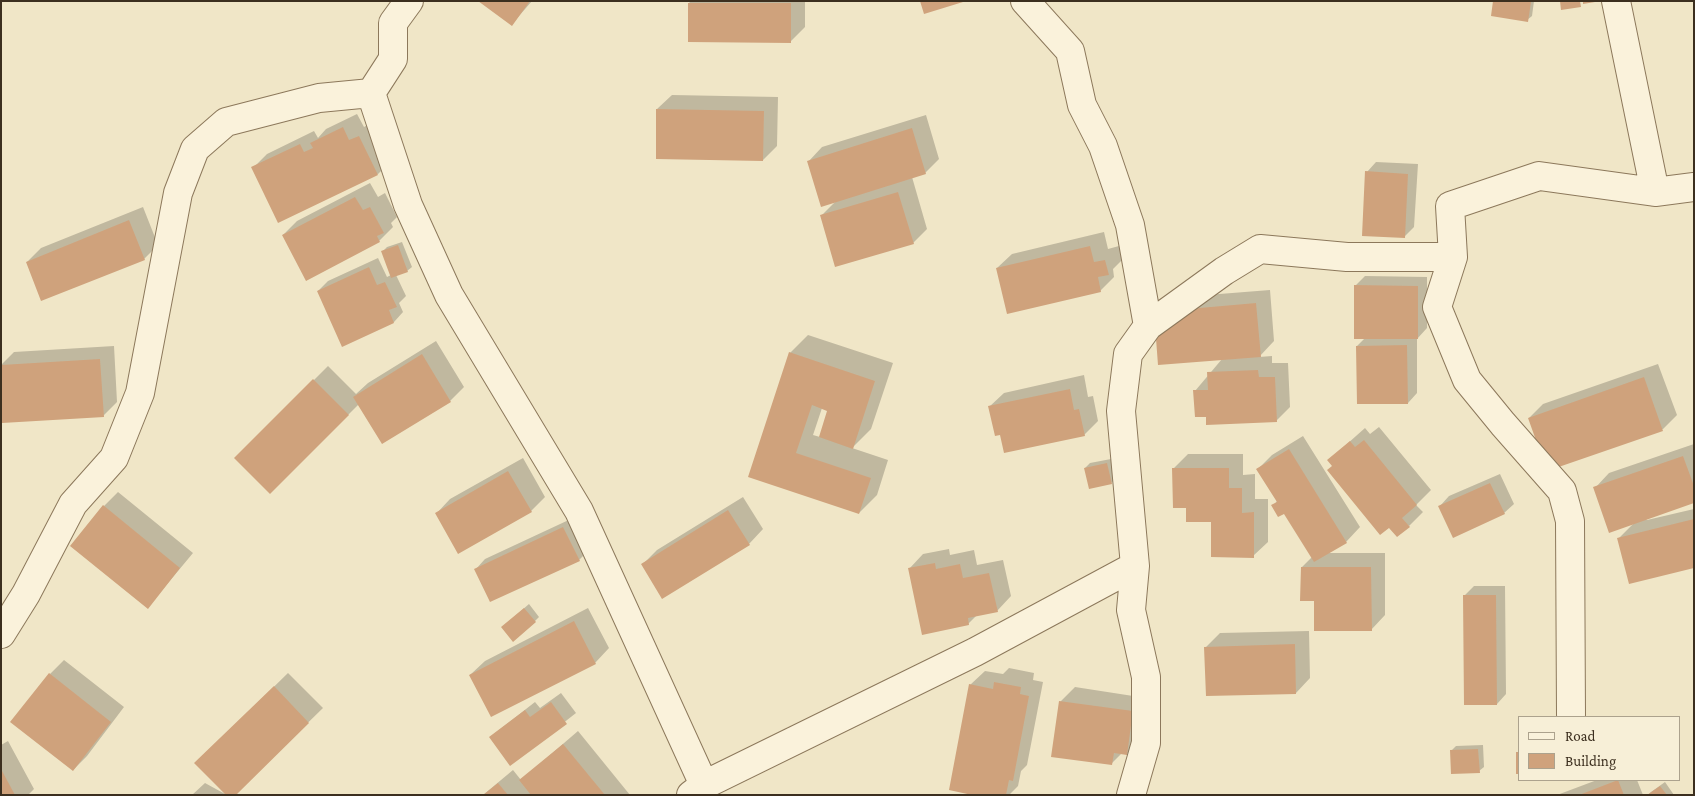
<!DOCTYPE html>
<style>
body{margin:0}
#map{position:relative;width:1695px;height:796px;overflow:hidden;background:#f0e6c7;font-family:"Crimson Pro",serif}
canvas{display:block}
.frame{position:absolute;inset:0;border:2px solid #3c2f1f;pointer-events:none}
.legend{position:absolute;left:1518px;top:716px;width:162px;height:65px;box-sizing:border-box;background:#f7efd7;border:1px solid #aca28d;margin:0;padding:6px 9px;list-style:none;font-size:15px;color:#3c2f1f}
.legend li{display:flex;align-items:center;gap:10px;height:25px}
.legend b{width:25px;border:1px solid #aca28d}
</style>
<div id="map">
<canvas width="1695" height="796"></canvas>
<div class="frame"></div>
<ul class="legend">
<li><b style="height:6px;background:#faf2db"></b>Road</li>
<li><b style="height:14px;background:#cfa27c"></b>Building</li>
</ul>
</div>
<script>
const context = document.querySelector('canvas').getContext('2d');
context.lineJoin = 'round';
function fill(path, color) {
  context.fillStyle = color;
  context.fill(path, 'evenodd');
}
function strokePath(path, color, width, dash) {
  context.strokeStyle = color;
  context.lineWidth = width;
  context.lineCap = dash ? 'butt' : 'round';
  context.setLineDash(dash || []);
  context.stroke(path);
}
const shadow = new Path2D(`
 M 480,1 L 532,1 L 512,24 Z
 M 691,1 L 805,1 L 805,27 L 791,41 L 689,3 Z
 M 1495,1 L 1534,1 L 1532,16 L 1527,20 Z
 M 672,95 L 778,97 L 777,146 L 763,160 L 657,109 Z
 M 357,114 L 364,127 L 373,122 L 392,160 L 378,174 L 253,168 L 267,154 L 314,131 L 318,138 L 326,129 Z
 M 926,115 L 939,159 L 925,173 L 912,177 L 927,229 L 913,243 L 821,216 L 837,200 L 808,162 L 822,147 Z
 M 1376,162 L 1418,164 L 1414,227 L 1404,237 L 1367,172 Z
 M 370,183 L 378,197 L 385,193 L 397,217 L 391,223 L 393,227 L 379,241 L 283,235 L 297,221 Z
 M 143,207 L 158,245 L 144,259 L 27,262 L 41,248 Z
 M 1104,232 L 1108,249 L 1119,246 L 1122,260 L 1113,269 L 1114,277 L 1100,291 L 997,268 L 1012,254 Z
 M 402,242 L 412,267 L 407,271 L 396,275 L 406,296 L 399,303 L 403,312 L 394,322 L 343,345 L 318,291 L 328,281 L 378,258 L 387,277 L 391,275 L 382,252 L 387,247 Z
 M 1365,276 L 1427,277 L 1427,328 L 1417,339 L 1417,393 L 1408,403 L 1357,346 L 1366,337 L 1355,286 Z
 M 1270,290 L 1274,341 L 1259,357 L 1272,356 L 1272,363 L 1288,363 L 1290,407 L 1276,421 L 1207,416 L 1195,391 L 1222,359 L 1169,298 Z
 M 808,335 L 893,363 L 871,429 L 852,448 L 888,460 L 877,495 L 859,513 L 749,476 L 790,353 ZM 822,408 L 829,410 L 820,437 L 813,435 Z
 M 436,341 L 464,387 L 450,401 L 359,404 L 270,493 L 236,458 L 328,366 L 356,394 L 368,383 Z
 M 114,346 L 117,402 L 103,416 L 4,421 L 1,365 L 14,352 Z
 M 1658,364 L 1677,415 L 1663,429 L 1548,470 L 1529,418 L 1543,404 Z
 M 1084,375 L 1088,397 L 1093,396 L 1098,421 L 1084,435 L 989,407 L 1004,393 Z
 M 1379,427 L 1431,490 L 1416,505 L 1423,512 L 1409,526 L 1329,460 L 1365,428 L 1370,434 Z
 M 1303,436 L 1360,527 L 1346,542 L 1327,553 L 1385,553 L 1385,615 L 1371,630 L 1315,600 L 1302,567 L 1312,557 L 1284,512 L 1273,506 L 1277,501 L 1258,469 L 1272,455 Z
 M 1694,444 L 1694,502 L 1646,519 L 1647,520 L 1694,509 L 1694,567 L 1619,538 L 1634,523 L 1595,488 L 1609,473 Z
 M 1188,454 L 1243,454 L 1243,475 L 1255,474 L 1255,499 L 1268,499 L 1268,542 L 1253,556 L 1212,521 L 1188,507 L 1174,468 Z
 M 523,458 L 545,497 L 531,511 L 436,514 L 450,499 Z
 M 1111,459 L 1116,478 L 1111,483 L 1085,468 L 1090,463 Z
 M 1500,474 L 1514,504 L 1504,513 L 1440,506 L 1449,496 Z
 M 118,492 L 193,553 L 148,607 L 104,506 Z
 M 743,497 L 763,529 L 749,544 L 643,564 L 657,550 Z
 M 573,518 L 589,550 L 579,560 L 476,569 L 485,559 Z
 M 949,549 L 950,555 L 974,550 L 977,565 L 1003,560 L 1011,596 L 997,611 L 977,615 L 968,624 L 909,569 L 923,554 Z
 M 1474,586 L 1505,586 L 1506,694 L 1497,704 L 1464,596 Z
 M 529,604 L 539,617 L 535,621 L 507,623 Z
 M 588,608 L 609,648 L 595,663 L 470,675 L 485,661 Z
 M 1309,631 L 1310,678 L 1296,693 L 1206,647 L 1220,633 Z
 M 64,660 L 124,707 L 87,756 L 73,770 L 50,674 Z
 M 1009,668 L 1034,673 L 1033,680 L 1043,682 L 1027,765 L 1021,771 L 1018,786 L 1009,795 L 978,795 L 970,685 L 985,671 L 1003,674 Z
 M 288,673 L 323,708 L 234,795 L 192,795 L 205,783 L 225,794 L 196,763 Z
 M 1075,687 L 1146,698 L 1141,739 L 1127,754 L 1122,753 L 1111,764 L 1060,702 Z
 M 561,693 L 576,713 L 511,764 L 490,737 L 535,702 L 540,708 Z
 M 578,731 L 630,795 L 483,795 L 513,770 L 521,780 Z
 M 8,741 L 34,789 L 28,795 L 1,795 L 1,745 Z
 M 1483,745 L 1484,767 L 1479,771 L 1452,750 L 1456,746 Z
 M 1597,780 L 1637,780 L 1643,795 L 1557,795 Z
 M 1665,782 L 1674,795 L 1648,795 L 1651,792 Z`);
const building = new Path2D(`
 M 478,1 L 530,1 L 512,26 Z
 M 920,1 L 963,1 L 963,2 L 924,14 Z
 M 1493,1 L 1531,2 L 1528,22 L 1491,16 Z
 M 1560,1 L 1580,1 L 1581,7 L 1561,10 Z
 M 1583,1 L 1595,1 L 1595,2 L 1583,4 Z
 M 688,3 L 791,3 L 791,43 L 688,42 Z
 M 656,109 L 764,111 L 763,161 L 656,159 Z
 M 343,127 L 349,140 L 359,136 L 378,175 L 278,223 L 251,167 L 300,144 L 304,152 L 313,148 L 310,143 Z
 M 912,128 L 926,174 L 821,207 L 807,161 Z
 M 1365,171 L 1408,174 L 1405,238 L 1362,236 Z
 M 898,192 L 914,244 L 835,267 L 820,215 Z
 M 355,197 L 363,210 L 370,207 L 384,233 L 377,236 L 380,242 L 306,281 L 282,235 Z
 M 129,220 L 145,260 L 41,301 L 26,262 Z
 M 398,245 L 408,272 L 391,278 L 381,251 Z
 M 1090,246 L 1094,262 L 1105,260 L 1109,275 L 1098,277 L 1101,292 L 1007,314 L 996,268 Z
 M 369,267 L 377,285 L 385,282 L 397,307 L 389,310 L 394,323 L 342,347 L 317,291 Z
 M 1354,285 L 1418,286 L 1418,339 L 1354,339 Z
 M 1256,303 L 1261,357 L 1158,365 L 1154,312 Z
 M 1407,345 L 1408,404 L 1357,404 L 1356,346 Z
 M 789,352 L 875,381 L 853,449 L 819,437 L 827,411 L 812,405 L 796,453 L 871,478 L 859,514 L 748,477 Z
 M 422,354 L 451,402 L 382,444 L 353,397 Z
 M 100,359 L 104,417 L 2,423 L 1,365 Z
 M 1258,370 L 1259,377 L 1275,377 L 1277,422 L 1206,425 L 1206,417 L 1195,417 L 1193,390 L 1208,390 L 1207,372 Z
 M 1644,377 L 1663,431 L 1547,471 L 1528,418 Z
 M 313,379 L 349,415 L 270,494 L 234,458 Z
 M 1070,389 L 1074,410 L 1079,409 L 1085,436 L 1004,453 L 1000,435 L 995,436 L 988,406 Z
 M 1364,440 L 1417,505 L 1402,518 L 1410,527 L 1397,537 L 1389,528 L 1380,535 L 1327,470 L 1332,466 L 1327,460 L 1350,441 L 1355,447 Z
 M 1289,449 L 1347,543 L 1314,562 L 1284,514 L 1278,517 L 1271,505 L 1277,502 L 1256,469 Z
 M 1683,456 L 1694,486 L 1694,503 L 1609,533 L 1593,487 Z
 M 1107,463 L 1112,484 L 1089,489 L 1084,468 Z
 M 1172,468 L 1229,468 L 1229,488 L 1242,488 L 1242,513 L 1254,512 L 1254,558 L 1211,557 L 1211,522 L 1186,522 L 1186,508 L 1173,508 Z
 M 508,471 L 532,512 L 458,554 L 435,513 Z
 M 1490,483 L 1505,514 L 1453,538 L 1438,506 Z
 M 103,505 L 180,568 L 148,609 L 70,546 Z
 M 728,510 L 750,545 L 662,599 L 641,564 Z
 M 1694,519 L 1694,568 L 1629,584 L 1617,538 Z
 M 563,527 L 580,561 L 490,602 L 474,569 Z
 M 935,563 L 936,569 L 960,564 L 963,578 L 989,573 L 998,612 L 968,618 L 969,625 L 922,635 L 908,568 Z
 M 1301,567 L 1371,567 L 1372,631 L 1314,631 L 1314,601 L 1300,601 Z
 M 1463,595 L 1496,595 L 1497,705 L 1464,705 Z
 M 524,608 L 536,622 L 513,642 L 501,627 Z
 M 574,621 L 596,664 L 491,717 L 469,675 Z
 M 1295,644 L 1296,694 L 1206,696 L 1204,647 Z
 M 49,673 L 111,722 L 73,771 L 10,722 Z
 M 994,682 L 1021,687 L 1020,694 L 1029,696 L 1013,781 L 1009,780 L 1006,795 L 972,795 L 949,790 L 969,684 L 993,689 Z
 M 274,686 L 309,723 L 236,795 L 226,795 L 194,763 Z
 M 1059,701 L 1133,711 L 1127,755 L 1114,753 L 1112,765 L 1051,757 Z
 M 551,702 L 567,724 L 510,766 L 489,737 L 525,710 L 530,717 Z
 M 563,744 L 605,795 L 531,795 L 519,780 Z
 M 1478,749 L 1480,773 L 1451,774 L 1450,750 Z
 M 1516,752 L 1519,752 L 1519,774 L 1516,774 Z
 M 1,769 L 15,795 L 1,795 Z
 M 1618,780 L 1624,795 L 1579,795 Z
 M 498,783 L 508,795 L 483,795 Z
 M 1660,786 L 1667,795 L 1647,795 Z`);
const minor = new Path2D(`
 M 409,1 L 393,23 L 393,59 L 371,93 L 408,205 L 449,295 L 579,511 L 704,785
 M 1025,1 L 1070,51 L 1082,105 L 1103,146 L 1130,225 L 1148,326
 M 1616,1 L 1655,192
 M 1453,257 L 1437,307 L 1467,380 L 1503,424 L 1562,491 L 1570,521 L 1571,715
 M 1,634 L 26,594 L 73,504 L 114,458 L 140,393 L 178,193 L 195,149 L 226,122 L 319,98 L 371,93
 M 691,795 L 704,785 L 975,652 L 1135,566 L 1121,411 L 1128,354 L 1148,326 L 1224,271 L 1260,249 L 1347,257 L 1453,257 L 1450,206 L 1539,176 L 1655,192 L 1694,187
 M 1131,795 L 1146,743 L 1146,677 L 1131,610 L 1135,566`);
fill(shadow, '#0003');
fill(building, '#cfa27c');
strokePath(minor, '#8c785b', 30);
strokePath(minor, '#faf2db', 28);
</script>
